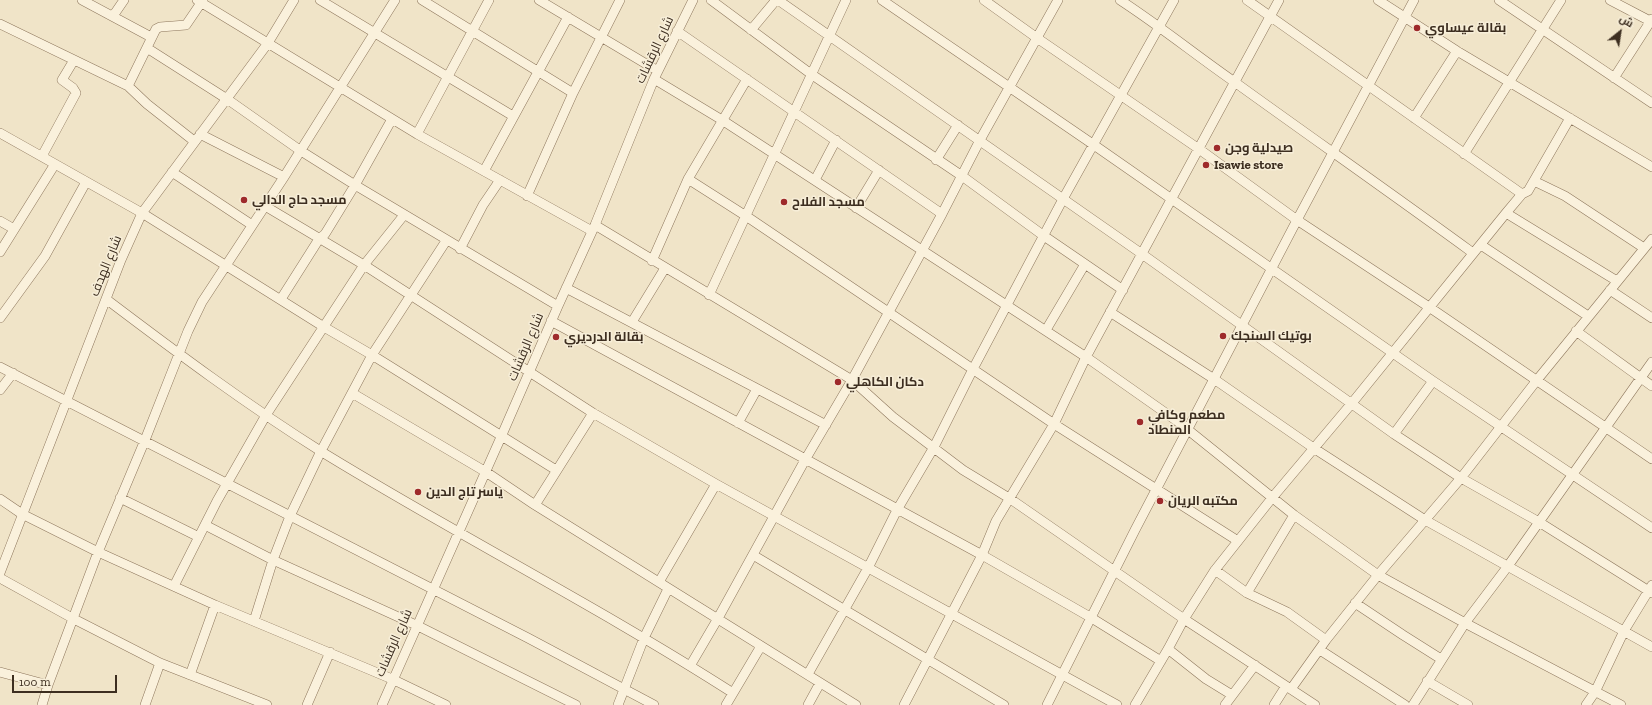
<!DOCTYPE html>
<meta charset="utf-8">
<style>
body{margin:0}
#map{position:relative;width:1652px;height:705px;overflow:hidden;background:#f0e4c8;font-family:"Zilla Slab",Cairo,serif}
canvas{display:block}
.north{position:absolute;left:1600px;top:12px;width:40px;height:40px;-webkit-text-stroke:3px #f7eed8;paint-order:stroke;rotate:30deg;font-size:11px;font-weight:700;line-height:16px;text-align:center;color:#3d2e20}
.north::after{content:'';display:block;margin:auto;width:14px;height:18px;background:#3d2e20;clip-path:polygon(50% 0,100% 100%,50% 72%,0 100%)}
.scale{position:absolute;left:12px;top:675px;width:105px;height:18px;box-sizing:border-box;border:2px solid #3d2e20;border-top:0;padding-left:5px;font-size:12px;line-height:14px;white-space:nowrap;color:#3d2e20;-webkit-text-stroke:3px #f7eed8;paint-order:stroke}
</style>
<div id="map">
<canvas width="1652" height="705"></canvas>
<div class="north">ش</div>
<div class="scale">100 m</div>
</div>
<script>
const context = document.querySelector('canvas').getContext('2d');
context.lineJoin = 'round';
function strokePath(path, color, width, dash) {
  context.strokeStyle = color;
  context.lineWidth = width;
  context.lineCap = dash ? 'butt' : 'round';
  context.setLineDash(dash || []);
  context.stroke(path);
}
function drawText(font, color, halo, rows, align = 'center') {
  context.font = font + ' "Zilla Slab",Cairo,serif';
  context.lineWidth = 3;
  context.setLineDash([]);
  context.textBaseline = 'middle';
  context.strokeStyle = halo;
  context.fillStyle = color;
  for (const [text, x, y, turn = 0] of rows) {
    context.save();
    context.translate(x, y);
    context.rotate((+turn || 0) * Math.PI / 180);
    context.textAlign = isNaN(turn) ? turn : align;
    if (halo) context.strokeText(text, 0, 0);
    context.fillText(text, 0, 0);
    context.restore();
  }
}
const minor = new Path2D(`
 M 82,0 L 151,37
 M 197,0 L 417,134 L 592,231
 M 320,0 L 513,116
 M 422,0 L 573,93
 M 539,0 L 658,71
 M 711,0 L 811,74 L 962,176 L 1044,236 L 1123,290
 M 778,0 L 1142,254 L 1394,434 L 1461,478 L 1539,522 L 1652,593
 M 882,0 L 1094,145 L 1433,381 L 1652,528
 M 984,0 L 1037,38 L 1199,149 L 1297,220 L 1429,307 L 1652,459
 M 1120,0 C 1160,26 1197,56 1236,83 C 1315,140 1395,196 1473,253
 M 1247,0 L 1522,194
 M 1378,0 L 1457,51 L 1652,167
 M 1499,0 L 1652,103
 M 1610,0 L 1652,22
 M 113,16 L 124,0
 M 0,24 L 128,86 L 147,104 L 194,141
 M 751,30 L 776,0
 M 677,31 L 942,214
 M 147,48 L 227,99 L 301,151 L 355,185 L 558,306
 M 1614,78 L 1652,19
 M 654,79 L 722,120 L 1086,357 L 1177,421 L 1294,515 L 1378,575 L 1465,623 L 1621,705
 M 128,86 L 156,29 L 160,27 L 186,25 L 203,0
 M 1414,118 L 1457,51
 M 0,133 L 142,213 L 324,327 L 372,355 L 556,470
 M 200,134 L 284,177
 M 417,134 L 489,0
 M 1464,154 L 1561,0
 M 42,156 L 76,93 L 73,88 L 62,80 L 74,60
 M 936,160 L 958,125
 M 484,171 L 568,17
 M 172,172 L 252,225
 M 688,179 L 746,216 L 1054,424 L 1238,541
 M 815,180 L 836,140
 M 1534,181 L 1565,196 L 1644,248
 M 527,196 L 573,93 L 620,0
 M 265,206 L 364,265 L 593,413 L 716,484 L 1117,705
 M 856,208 L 879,170
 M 1506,213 L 1617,281
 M 0,221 L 14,229
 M 595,225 L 852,380 L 893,417 L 963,470 L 1009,498 L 1184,619 L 1315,705
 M 1481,245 L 1588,316
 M 460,249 L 483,205 L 500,180
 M 0,252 L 55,164
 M 652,261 L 688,179 L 747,79
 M 566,288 L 826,425
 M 1610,290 L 1652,318
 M 709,295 L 846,0
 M 106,299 C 176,352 247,405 322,452 C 457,535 599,607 733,693
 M 281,299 L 319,239 L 325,234 L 355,185 L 392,119
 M 1110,312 L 1214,379 L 1315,449 L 1425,520 L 1652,647
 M 0,318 L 45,256 L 86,182
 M 551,321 L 982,555 L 1090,617 L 1161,661
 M 632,322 L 665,268
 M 1046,330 L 1085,264
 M 1576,331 L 1652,386
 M 0,367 L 528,638 L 654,705
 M 0,390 L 13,373
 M 352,393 L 486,472 L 535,505 L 856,705
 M 738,423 L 757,389
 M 1394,434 L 1433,381
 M 120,498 L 199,537
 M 0,499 L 22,514 L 98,552 L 215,605 L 392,679 L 446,705
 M 535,505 L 593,413
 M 205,525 L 273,560 L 416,625 L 576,705
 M 753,555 L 1004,705
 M 1215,570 L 1247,593 L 1287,612 L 1326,640
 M 0,573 L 121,260 L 142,213 L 268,43 L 294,0
 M 0,578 L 74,619 L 160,663 L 267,705
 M 659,582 L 716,484
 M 174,586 L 217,501 L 266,415 L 364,265 L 404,215
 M 1247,593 L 1294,515
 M 1355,603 L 1403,635 L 1441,659
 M 254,621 L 273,560 L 290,516 L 321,451 L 372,355 L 446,241
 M 1168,649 L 1206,679 L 1232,695
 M 1320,650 L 1405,705
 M 690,666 L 717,620 L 805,460 L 852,380 L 942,214 L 980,140 L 1058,0
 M 0,672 L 48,685
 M 808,674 L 868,568 L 897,510 L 934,447 L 973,369 L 1063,199 L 1174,0
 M 190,675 L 215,605
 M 1427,681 L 1468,705
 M 1291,689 L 1326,640 L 1378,575 L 1461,478 L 1537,380 L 1652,239
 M 42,705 L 48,685 L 98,552 L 145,440 L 188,331 L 202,302 L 284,177 L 395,0
 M 145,705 L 160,663
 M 307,705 L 330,652
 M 382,705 L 501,437 L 558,306 L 595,225 L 654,79 L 693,0
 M 618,705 L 644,638 L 668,589
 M 726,705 L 761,646
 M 808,705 L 820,683
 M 904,705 L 982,555 L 996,521 L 1054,424 L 1086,357 L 1279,0
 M 1047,705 L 1135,530 L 1297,220 L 1414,0
 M 1135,705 L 1168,649 L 1184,619 L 1215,570 L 1272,498 L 1352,403 L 1506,213 L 1522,194 L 1528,191 L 1570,118
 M 1225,705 L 1255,665
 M 1274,705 L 1286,686
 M 1413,705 L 1465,623 L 1508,566 L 1652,362
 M 1586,705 L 1595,692 L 1624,631 L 1652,585`);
const markers = [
 [1417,28,4,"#9e2a2b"],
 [1217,148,4,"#9e2a2b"],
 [1206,165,4,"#9e2a2b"],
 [244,200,4,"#9e2a2b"],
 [784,202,4,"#9e2a2b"],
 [1223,336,4,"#9e2a2b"],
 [556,337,4,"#9e2a2b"],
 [838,382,4,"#9e2a2b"],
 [1140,422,4,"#9e2a2b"],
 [418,492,4,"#9e2a2b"],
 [1160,501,4,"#9e2a2b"]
];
const poiNames = [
 ["بقالة عيساوي",1425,28],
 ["صيدلية وجن",1225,148],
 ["Isawie store",1214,165],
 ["مسجد حاج الدالي",252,200],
 ["مسجد الفلاح",792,202],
 ["بوتيك السنجك",1231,336],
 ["بقالة الدرديري",564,337],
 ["دكان الكاهلي",846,382],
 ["مطعم وكافي",1148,415],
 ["المنطاد",1148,430],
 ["ياسر تاج الدين",426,492],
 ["مكتبه الريان",1168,501]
];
const streetNames = [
 ["شارع الرقشات",655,50,-65],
 ["شارع الهدف",106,266,-68],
 ["شارع الرقشات",526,347,-67],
 ["شارع الرقشات",394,643,-66]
];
strokePath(minor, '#8d765c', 10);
strokePath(minor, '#faf1dc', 9);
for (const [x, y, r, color] of markers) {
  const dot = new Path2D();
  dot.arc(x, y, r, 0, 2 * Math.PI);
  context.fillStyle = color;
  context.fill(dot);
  strokePath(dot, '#f7eed8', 1.5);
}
drawText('bold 13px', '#3d2e20', '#f7eed8', poiNames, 'left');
drawText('13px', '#3d2e20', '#f7eed8', streetNames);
</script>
